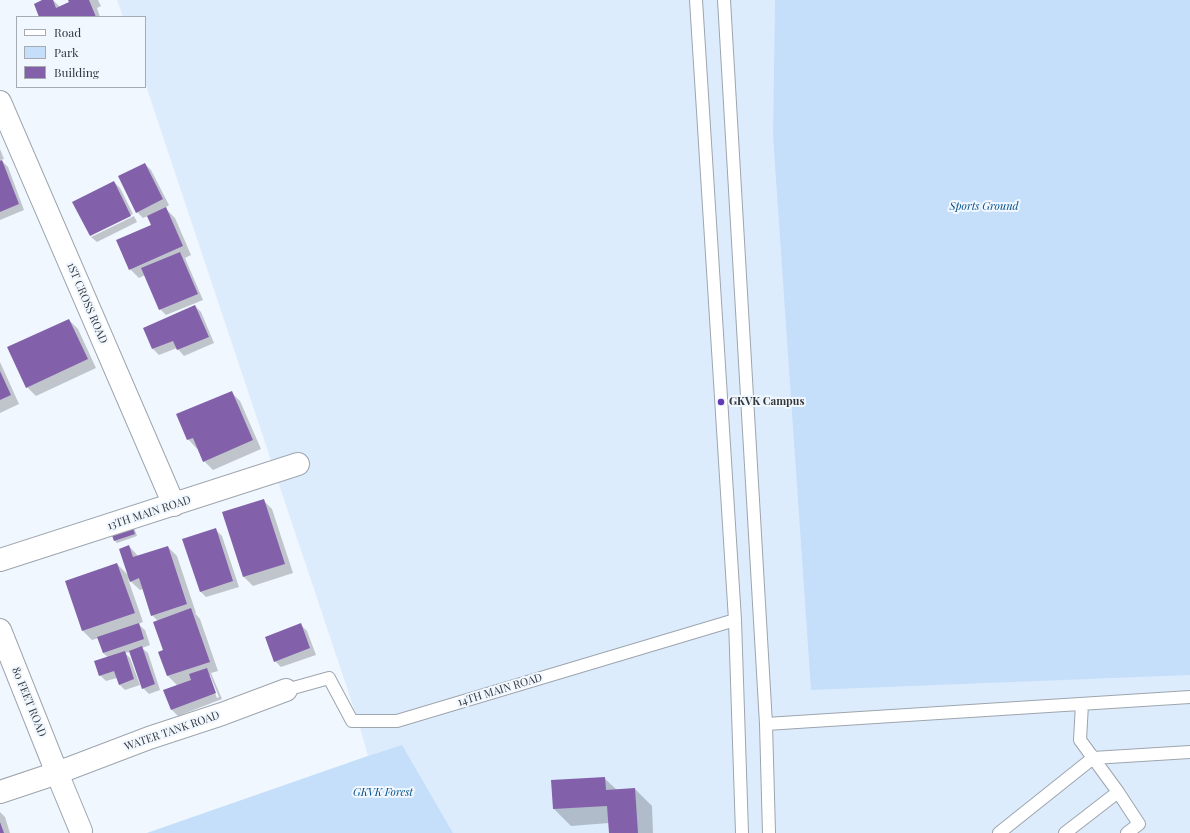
<!DOCTYPE html>
<style>
body{margin:0}
#map{position:relative;width:1190px;height:833px;overflow:hidden;background:#f0f7ff;font-family:"Playfair Display",serif}
canvas{display:block}
.legend{position:absolute;left:16px;top:16px;width:130px;height:72px;box-sizing:border-box;background:#f0f7ff;border:1px solid #a5abb1;margin:0;padding:5px 7px;list-style:none;font-size:12px;color:#34383b}
.legend li{display:flex;align-items:center;gap:8px;height:20px}
.legend b{width:20px;border:1px solid #a5abb1}
</style>
<div id="map">
<canvas width="1190" height="833"></canvas>
<ul class="legend">
<li><b style="height:5px;background:#fff"></b>Road</li>
<li><b style="height:11px;background:#c5dffb"></b>Park</li>
<li><b style="height:11px;background:#8361aa"></b>Building</li>
</ul>
</div>
<script>
const context = document.querySelector('canvas').getContext('2d');
context.lineJoin = 'round';
function fill(path, color) {
  context.fillStyle = color;
  context.fill(path, 'evenodd');
}
function strokePath(path, color, width, dash) {
  context.strokeStyle = color;
  context.lineWidth = width;
  context.lineCap = dash ? 'butt' : 'round';
  context.setLineDash(dash || []);
  context.stroke(path);
}
function drawText(font, color, halo, rows, align = 'center') {
  context.font = font + ' "Playfair Display",serif';
  context.lineWidth = 4;
  context.setLineDash([]);
  context.textBaseline = 'middle';
  context.strokeStyle = halo;
  context.fillStyle = color;
  for (const [text, x, y, turn = 0] of rows) {
    context.save();
    context.translate(x, y);
    context.rotate((+turn || 0) * Math.PI / 180);
    context.textAlign = isNaN(turn) ? turn : align;
    if (halo) context.strokeText(text, 0, 0);
    context.fillText(text, 0, 0);
    context.restore();
  }
}
const built = new Path2D(`
 M 117,0 L 1190,0 L 1190,833 L 147,833 L 368,756 L 358,721 L 145,83 L 145,17 L 123,17 Z`);
const green = new Path2D(`
 M 775,0 L 1190,0 L 1190,675 L 811,690 L 773,136 Z
 M 402,745 L 453,833 L 147,833 L 368,756 Z`);
const shadow = new Path2D(`
 M 45,0 L 53,0 L 60,7 L 70,3 L 69,0 L 98,0 L 101,6 L 97,8 L 100,17 L 40,17 Z
 M 0,149 L 4,159 L 1,160 L 8,167 L 24,210 L 0,220 Z
 M 145,164 L 151,170 L 169,205 L 165,208 L 175,218 L 191,255 L 185,258 L 203,300 L 166,315 L 160,309 L 145,275 L 139,278 L 130,269 L 152,225 L 148,216 L 143,218 L 137,212 Z
 M 114,182 L 120,188 L 133,214 L 91,234 L 91,236 Z
 M 134,216 L 137,222 L 97,242 L 91,237 Z
 M 195,306 L 201,312 L 214,343 L 184,356 L 177,348 L 159,355 L 153,349 L 144,328 Z
 M 69,320 L 78,329 L 96,368 L 36,396 L 27,387 Z
 M 0,362 L 19,404 L 0,413 Z
 M 231,392 L 240,401 L 261,449 L 213,470 L 204,461 L 198,448 L 197,449 L 188,439 Z
 M 263,500 L 272,509 L 293,573 L 253,586 L 244,577 L 223,513 Z
 M 134,527 L 137,536 L 117,543 L 114,540 Z
 M 216,530 L 222,536 L 239,587 L 206,597 L 200,591 Z
 M 129,546 L 138,556 L 168,547 L 177,556 L 196,613 L 195,613 L 200,619 L 218,671 L 211,673 L 222,699 L 178,716 L 172,710 L 178,686 L 168,676 L 160,653 L 165,651 L 158,621 L 152,615 L 143,589 L 140,590 L 128,579 L 143,622 L 138,624 L 145,630 L 150,645 L 142,648 L 148,653 L 160,690 L 149,694 L 143,688 L 130,652 L 125,653 L 130,658 L 140,685 L 125,690 L 119,684 L 117,678 L 106,681 L 100,675 L 109,658 L 103,653 L 99,638 L 92,640 L 83,631 L 66,582 L 117,564 L 129,576 ZM 208,675 L 210,675 L 219,697 L 217,698 Z
 M 301,625 L 307,631 L 316,655 L 281,667 L 275,661 Z
 M 604,778 L 617,790 L 635,789 L 652,806 L 653,833 L 610,833 L 609,823 L 571,826 L 554,809 L 552,781 Z
 M 0,812 L 5,817 L 10,833 L 0,833 Z`);
const building = new Path2D(`
 M 42,0 L 53,0 L 56,8 L 69,2 L 68,0 L 89,0 L 96,17 L 39,17 L 34,4 Z
 M 2,160 L 19,204 L 0,212 L 0,161 Z
 M 145,163 L 163,199 L 136,213 L 118,176 Z
 M 114,181 L 131,216 L 90,236 L 72,202 Z
 M 166,207 L 183,246 L 129,270 L 116,240 L 151,225 L 147,216 Z
 M 180,252 L 198,294 L 159,310 L 141,268 Z
 M 195,305 L 209,337 L 177,350 L 173,341 L 152,349 L 143,328 Z
 M 69,319 L 88,359 L 26,388 L 7,347 Z
 M 0,371 L 11,395 L 0,400 Z
 M 232,391 L 253,440 L 203,462 L 193,438 L 187,440 L 176,414 Z
 M 264,499 L 285,564 L 243,577 L 222,512 Z
 M 131,523 L 135,534 L 114,541 L 110,530 Z
 M 216,528 L 233,581 L 200,592 L 182,539 Z
 M 129,545 L 133,557 L 168,546 L 187,604 L 151,616 L 139,578 L 130,582 L 119,549 Z
 M 117,563 L 135,613 L 82,631 L 65,581 Z
 M 191,608 L 210,662 L 167,676 L 158,652 L 163,650 L 153,622 Z
 M 139,623 L 144,639 L 103,653 L 97,637 Z
 M 301,623 L 310,648 L 274,662 L 265,637 Z
 M 142,646 L 155,684 L 142,689 L 129,651 Z
 M 125,651 L 134,679 L 119,685 L 114,671 L 99,676 L 94,661 Z
 M 207,668 L 216,693 L 171,710 L 163,690 L 191,680 L 189,674 Z
 M 605,777 L 606,790 L 635,788 L 638,833 L 609,833 L 607,806 L 553,809 L 551,780 Z
 M 0,822 L 4,833 L 0,833 Z`);
const lane = new Path2D(`
 M 696,0 L 735,620 L 742,833
 M 724,0 L 766,724 L 769,833
 M 286,690 L 329,678 L 352,721 L 397,721 L 735,620
 M 766,724 L 1190,697
 M 1118,792 L 1139,824 L 1127,833
 M 999,833 L 1093,758 L 1190,752
 M 1065,833 L 1118,792 L 1080,740 L 1082,704`);
const street = new Path2D(`
 M 0,102 L 174,505
 M 0,560 L 298,464
 M 57,773 L 81,831
 M 0,792 L 57,773 L 149,738 L 222,714 L 286,690`);
const secondary = new Path2D(`
 M 0,630 L 57,773`);
const markers = [
 [721,402,4,"#623ab2"]
];
const parkNames = [
 ["Sports Ground",984,207],
 ["GKVK Forest",383,793]
];
const streetNames = [
 ["1ST CROSS ROAD",87,303,67],
 ["13TH MAIN ROAD",149,513,-18],
 ["14TH MAIN ROAD",500,690,-17],
 ["80 FEET ROAD",29,702,68],
 ["WATER TANK ROAD",172,731,-19]
];
const poiNames = [
 ["GKVK Campus",729,402]
];
fill(built, '#ddecfc');
fill(green, '#c5dffb');
fill(shadow, '#0003');
fill(building, '#8361aa');
strokePath(lane, '#9da5ae', 14);
strokePath(street, '#9da5ae', 24);
strokePath(secondary, '#9da5ae', 24);
strokePath(lane, '#fff', 12);
strokePath(street, '#fff', 22);
strokePath(secondary, '#fff', 22);
for (const [x, y, r, color] of markers) {
  const dot = new Path2D();
  dot.arc(x, y, r, 0, 2 * Math.PI);
  context.fillStyle = color;
  context.fill(dot);
  strokePath(dot, '#f0f7ff', 1.5);
}
drawText('italic 11px', '#004f89', '#f0f7ff', parkNames);
drawText('11px', '#34383b', '#f0f7ff', streetNames);
drawText('bold 11px', '#34383b', '#f0f7ff', poiNames, 'left');
</script>
